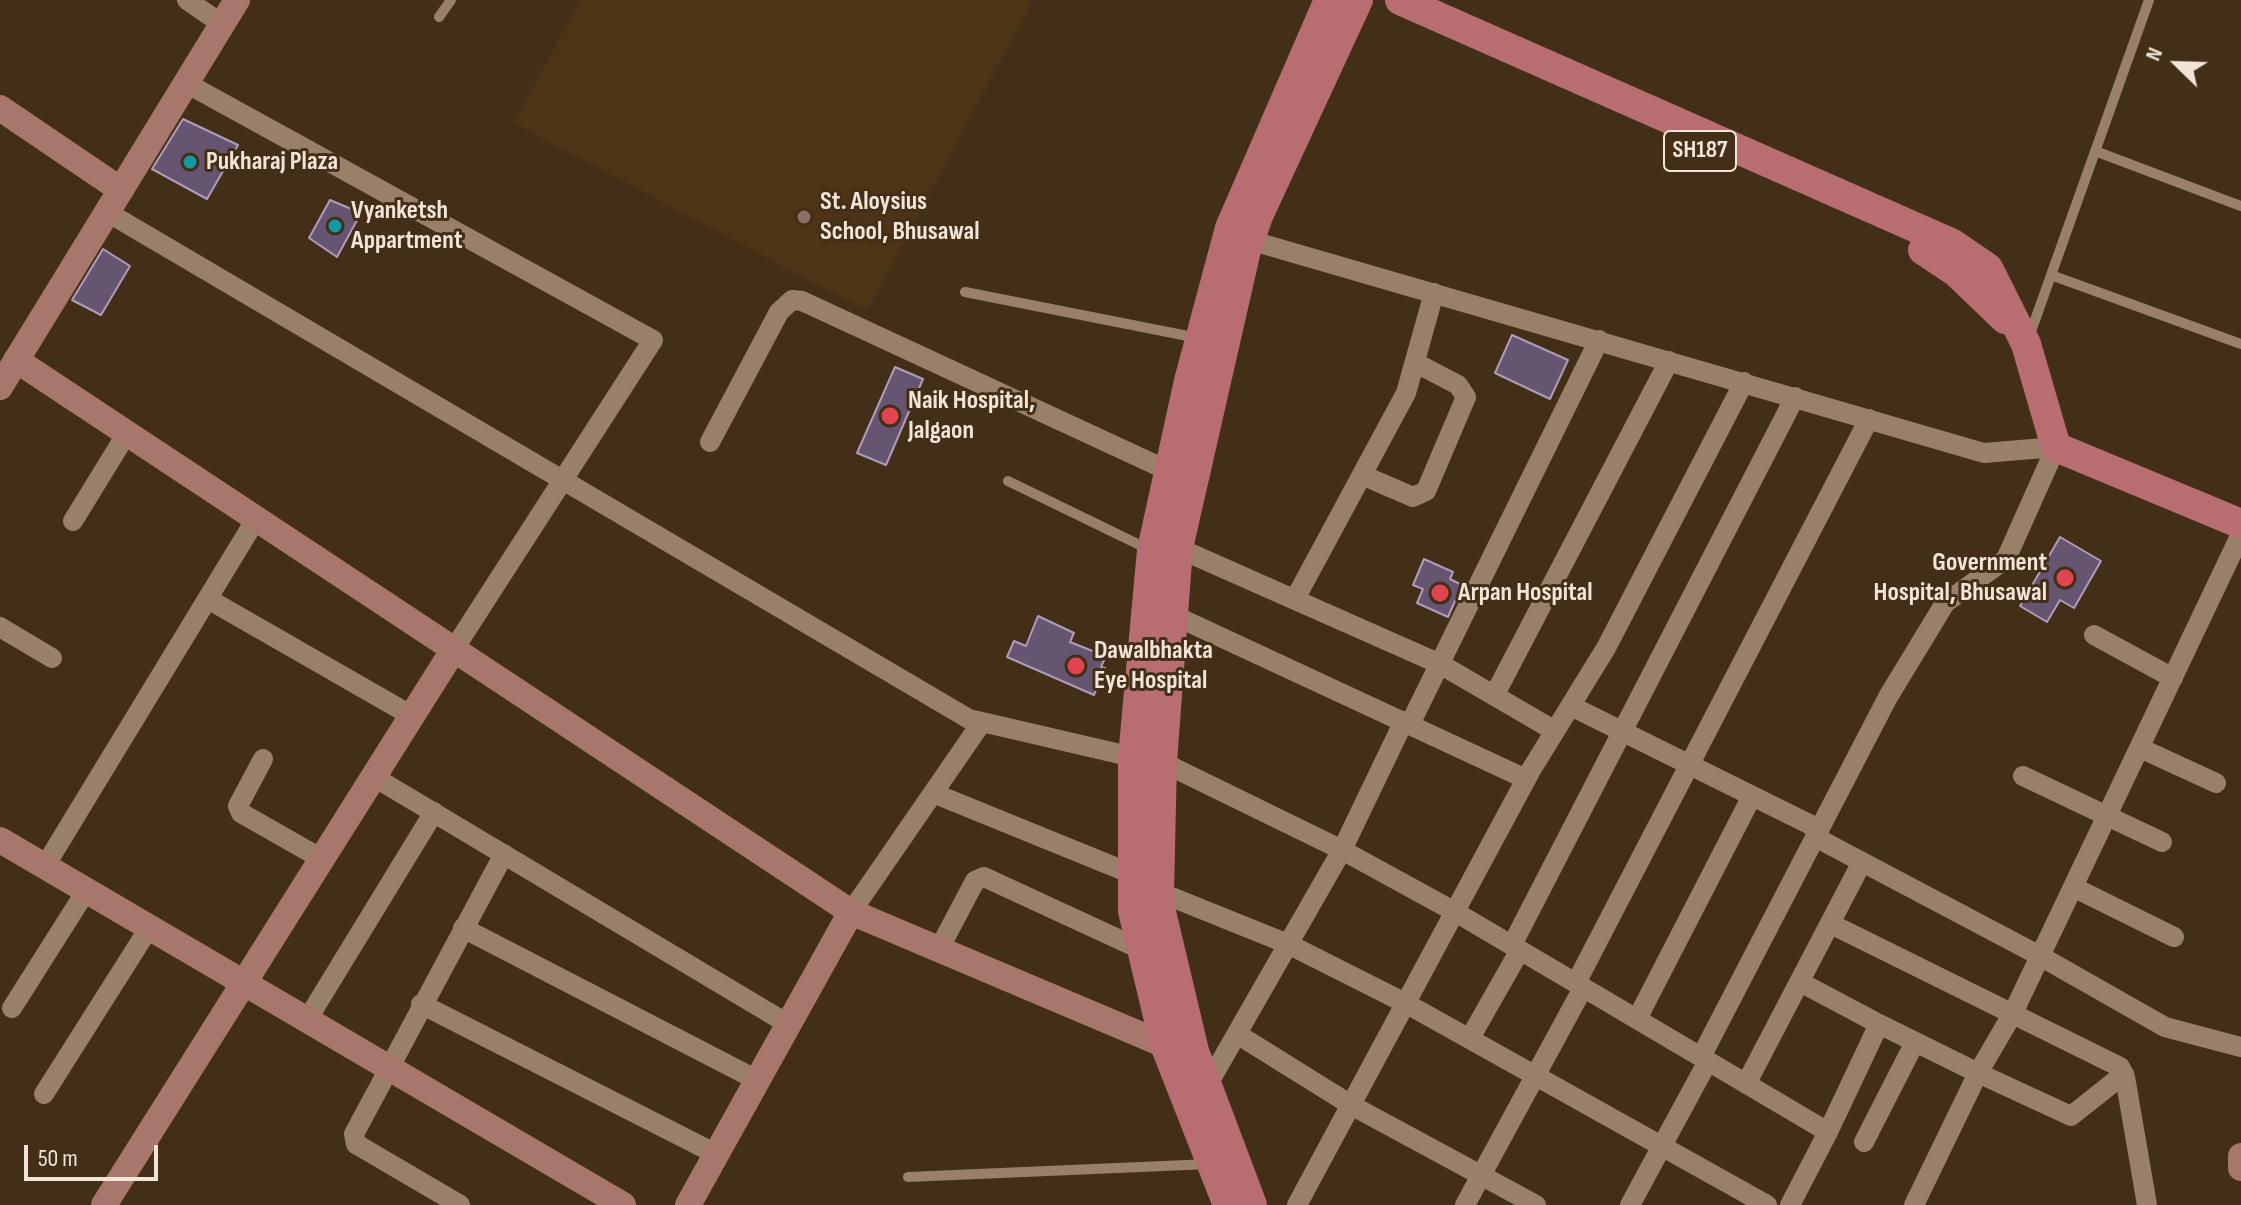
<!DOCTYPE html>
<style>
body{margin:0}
#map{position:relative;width:2241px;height:1205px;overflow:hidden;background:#432f18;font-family:"Sofia Sans Condensed",sans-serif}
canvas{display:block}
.north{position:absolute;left:2137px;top:24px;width:80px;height:80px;-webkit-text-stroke:6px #432f18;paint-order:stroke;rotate:293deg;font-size:22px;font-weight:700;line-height:32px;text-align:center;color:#f2e5d8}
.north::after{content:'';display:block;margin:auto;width:28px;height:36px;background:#f2e5d8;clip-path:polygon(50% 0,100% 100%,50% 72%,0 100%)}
.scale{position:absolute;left:24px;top:1145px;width:134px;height:36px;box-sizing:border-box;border:4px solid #f2e5d8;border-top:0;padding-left:10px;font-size:24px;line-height:28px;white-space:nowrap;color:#f2e5d8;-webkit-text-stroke:6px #432f18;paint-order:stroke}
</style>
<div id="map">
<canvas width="2241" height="1205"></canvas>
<div class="north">N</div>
<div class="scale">50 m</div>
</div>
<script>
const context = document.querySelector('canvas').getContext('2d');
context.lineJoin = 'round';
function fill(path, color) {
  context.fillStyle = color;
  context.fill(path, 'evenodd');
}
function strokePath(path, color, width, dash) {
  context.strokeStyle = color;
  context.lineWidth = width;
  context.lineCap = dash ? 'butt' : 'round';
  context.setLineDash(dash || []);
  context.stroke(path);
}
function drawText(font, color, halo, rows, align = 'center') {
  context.font = font + ' "Sofia Sans Condensed",sans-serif';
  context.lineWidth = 6;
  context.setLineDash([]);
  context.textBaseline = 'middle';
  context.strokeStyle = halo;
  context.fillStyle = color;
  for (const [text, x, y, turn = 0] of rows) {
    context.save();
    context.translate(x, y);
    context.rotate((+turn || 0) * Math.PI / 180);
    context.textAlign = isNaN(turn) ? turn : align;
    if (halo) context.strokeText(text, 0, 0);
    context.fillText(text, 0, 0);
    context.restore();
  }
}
const built = new Path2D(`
 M 580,0 L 1033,0 L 867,311 L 514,123 Z`);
const building = new Path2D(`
 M 183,119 L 238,145 L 207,199 L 152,169 Z
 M 330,200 L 361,213 L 337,257 L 309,238 Z
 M 103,249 L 130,266 L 101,315 L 72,300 Z
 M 1512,335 L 1568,360 L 1550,399 L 1495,373 Z
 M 895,367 L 923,379 L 886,465 L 857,453 Z
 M 2060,537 L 2101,561 L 2074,608 L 2060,600 L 2047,622 L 2020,606 Z
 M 1424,559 L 1453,572 L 1450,579 L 1462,585 L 1448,617 L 1417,603 L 1423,589 L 1413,585 Z
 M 1038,616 L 1074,633 L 1070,642 L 1100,654 L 1098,657 L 1104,660 L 1101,667 L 1105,668 L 1094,695 L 1007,657 L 1014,641 L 1026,646 Z`);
const lane = new Path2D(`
 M 439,17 L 451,0
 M 2095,151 L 2241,206
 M 2051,275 L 2241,344
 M 965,292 L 1198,338
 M 2029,337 L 2149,0
 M 1008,481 L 1150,550
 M 908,1177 L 1210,1164`);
const street = new Path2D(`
 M 187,0 L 222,24
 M 186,83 L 653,340 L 454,649
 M 107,212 L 969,719 L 1133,757
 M 1249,240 L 1984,453 L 2056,447 L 2006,559 L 1945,603 L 1888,697 L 1701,1057
 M 710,442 L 779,312 L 792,300 L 802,301 L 1169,471
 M 1362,475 L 1413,497 L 1426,491 L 1466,397 L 1458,385 L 1416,363
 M 73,521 L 127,433
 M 1178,548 L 1440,664 L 1555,731
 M 208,599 L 412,716
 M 1295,599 L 1406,393 L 1434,293
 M 1171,614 L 1526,779
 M 0,627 L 52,658
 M 2094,635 L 2173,678
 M 1494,696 L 1669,361
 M 1571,706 L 1819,829
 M 1410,724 L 1599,340
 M 2140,748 L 2216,783
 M 263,759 L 238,806 L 241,813 L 322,859
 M 1162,762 L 1342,850 L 1457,913 L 1828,1132 L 1790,1205
 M 2023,776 L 2162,842
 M 374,777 L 788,1024
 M 933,793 L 1132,874
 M 1815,837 L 2040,956 L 2165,1027 L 2241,1047
 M 45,866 L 256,519
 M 2073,887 L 2174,937
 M 1159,892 L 1288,944 L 1407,1004 L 1767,1205
 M 851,912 L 982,722
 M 1831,924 L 2120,1067 L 2125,1077 L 2147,1205
 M 463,928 L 757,1080
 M 1512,945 L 1795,397
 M 939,949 L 975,881 L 984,877 L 1142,950
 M 1800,982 L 1879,1024
 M 1576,983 L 1869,419
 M 421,1004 L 716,1154
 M 12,1008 L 86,891
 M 1637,1019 L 1752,796
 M 307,1020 L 434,812
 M 1237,1034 L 1351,1105 L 1536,1205
 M 1470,1038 L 1520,950
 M 1208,1084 L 1342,850 L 1404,721
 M 1746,1084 L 1862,862
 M 44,1094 L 149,928
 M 1828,1132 L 1879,1024 L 1978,1073 L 2013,1013 L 2241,534
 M 1864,1142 L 1914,1044
 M 460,1205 L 356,1144 L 354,1134 L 504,854
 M 1297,1205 L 1531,770 L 1606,648 L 1744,382
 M 1465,1205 L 1583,988
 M 1630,1205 L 1708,1061
 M 1914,1205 L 1978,1073 L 2071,1116 L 2124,1074`);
const secondary = new Path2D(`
 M 0,108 L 121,190
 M 16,360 L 851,912 L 1165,1045
 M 0,387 L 237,0
 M 0,840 L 623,1205
 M 2241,1156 L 2241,1168
 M 104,1205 L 454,649
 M 688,1205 L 851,912`);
const primary = new Path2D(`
 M 1400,0 L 1953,244 L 1988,268 L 2026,344 L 2056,447 L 2241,524
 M 1923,250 L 1956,272 L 2005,319
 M 1228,1205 L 1165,1045 L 1133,911 L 1133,757 L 1152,550 L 1189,381 L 1230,228 L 1329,0
 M 1252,1205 L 1194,1051 L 1161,912 L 1159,892 L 1162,762 L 1178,548 L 1246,250 L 1258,216 L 1358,0`);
const markers = [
 [190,162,8,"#0f9aa8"],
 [804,217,8,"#8d6e63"],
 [335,226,8,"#0f9aa8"],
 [890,416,10,"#e0444e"],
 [2065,578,10,"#e0444e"],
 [1440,593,10,"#e0444e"],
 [1076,666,10,"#e0444e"]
];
const shields = [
 [1700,151,72]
];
const shieldNames = [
 ["SH187",1700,151]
];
const poiNames = [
 ["Pukharaj Plaza",206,162],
 ["St. Aloysius",820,202],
 ["School, Bhusawal",820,232],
 ["Vyanketsh",351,211],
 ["Appartment",351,241],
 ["Naik Hospital,",908,401],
 ["Jalgaon",908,431],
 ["Government",2047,563,"right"],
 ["Hospital, Bhusawal",2047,593,"right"],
 ["Arpan Hospital",1458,593],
 ["Dawalbhakta",1094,651],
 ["Eye Hospital",1094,681]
];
fill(built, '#4d3417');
fill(building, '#665570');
strokePath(building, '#ae9cb9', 2);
strokePath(lane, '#988168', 10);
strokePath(street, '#988168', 20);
strokePath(secondary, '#a8776c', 26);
strokePath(primary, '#b86d70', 30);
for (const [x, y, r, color] of markers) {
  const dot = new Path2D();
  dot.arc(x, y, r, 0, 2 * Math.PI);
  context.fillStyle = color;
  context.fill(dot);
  strokePath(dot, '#432f18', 3);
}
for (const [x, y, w] of shields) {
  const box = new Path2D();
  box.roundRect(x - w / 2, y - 20, w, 40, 6);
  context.fillStyle = '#432f18';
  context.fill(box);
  strokePath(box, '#f2e5d8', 2);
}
drawText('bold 24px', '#f2e5d8', null, shieldNames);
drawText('bold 26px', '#f2e5d8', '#432f18', poiNames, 'left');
</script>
